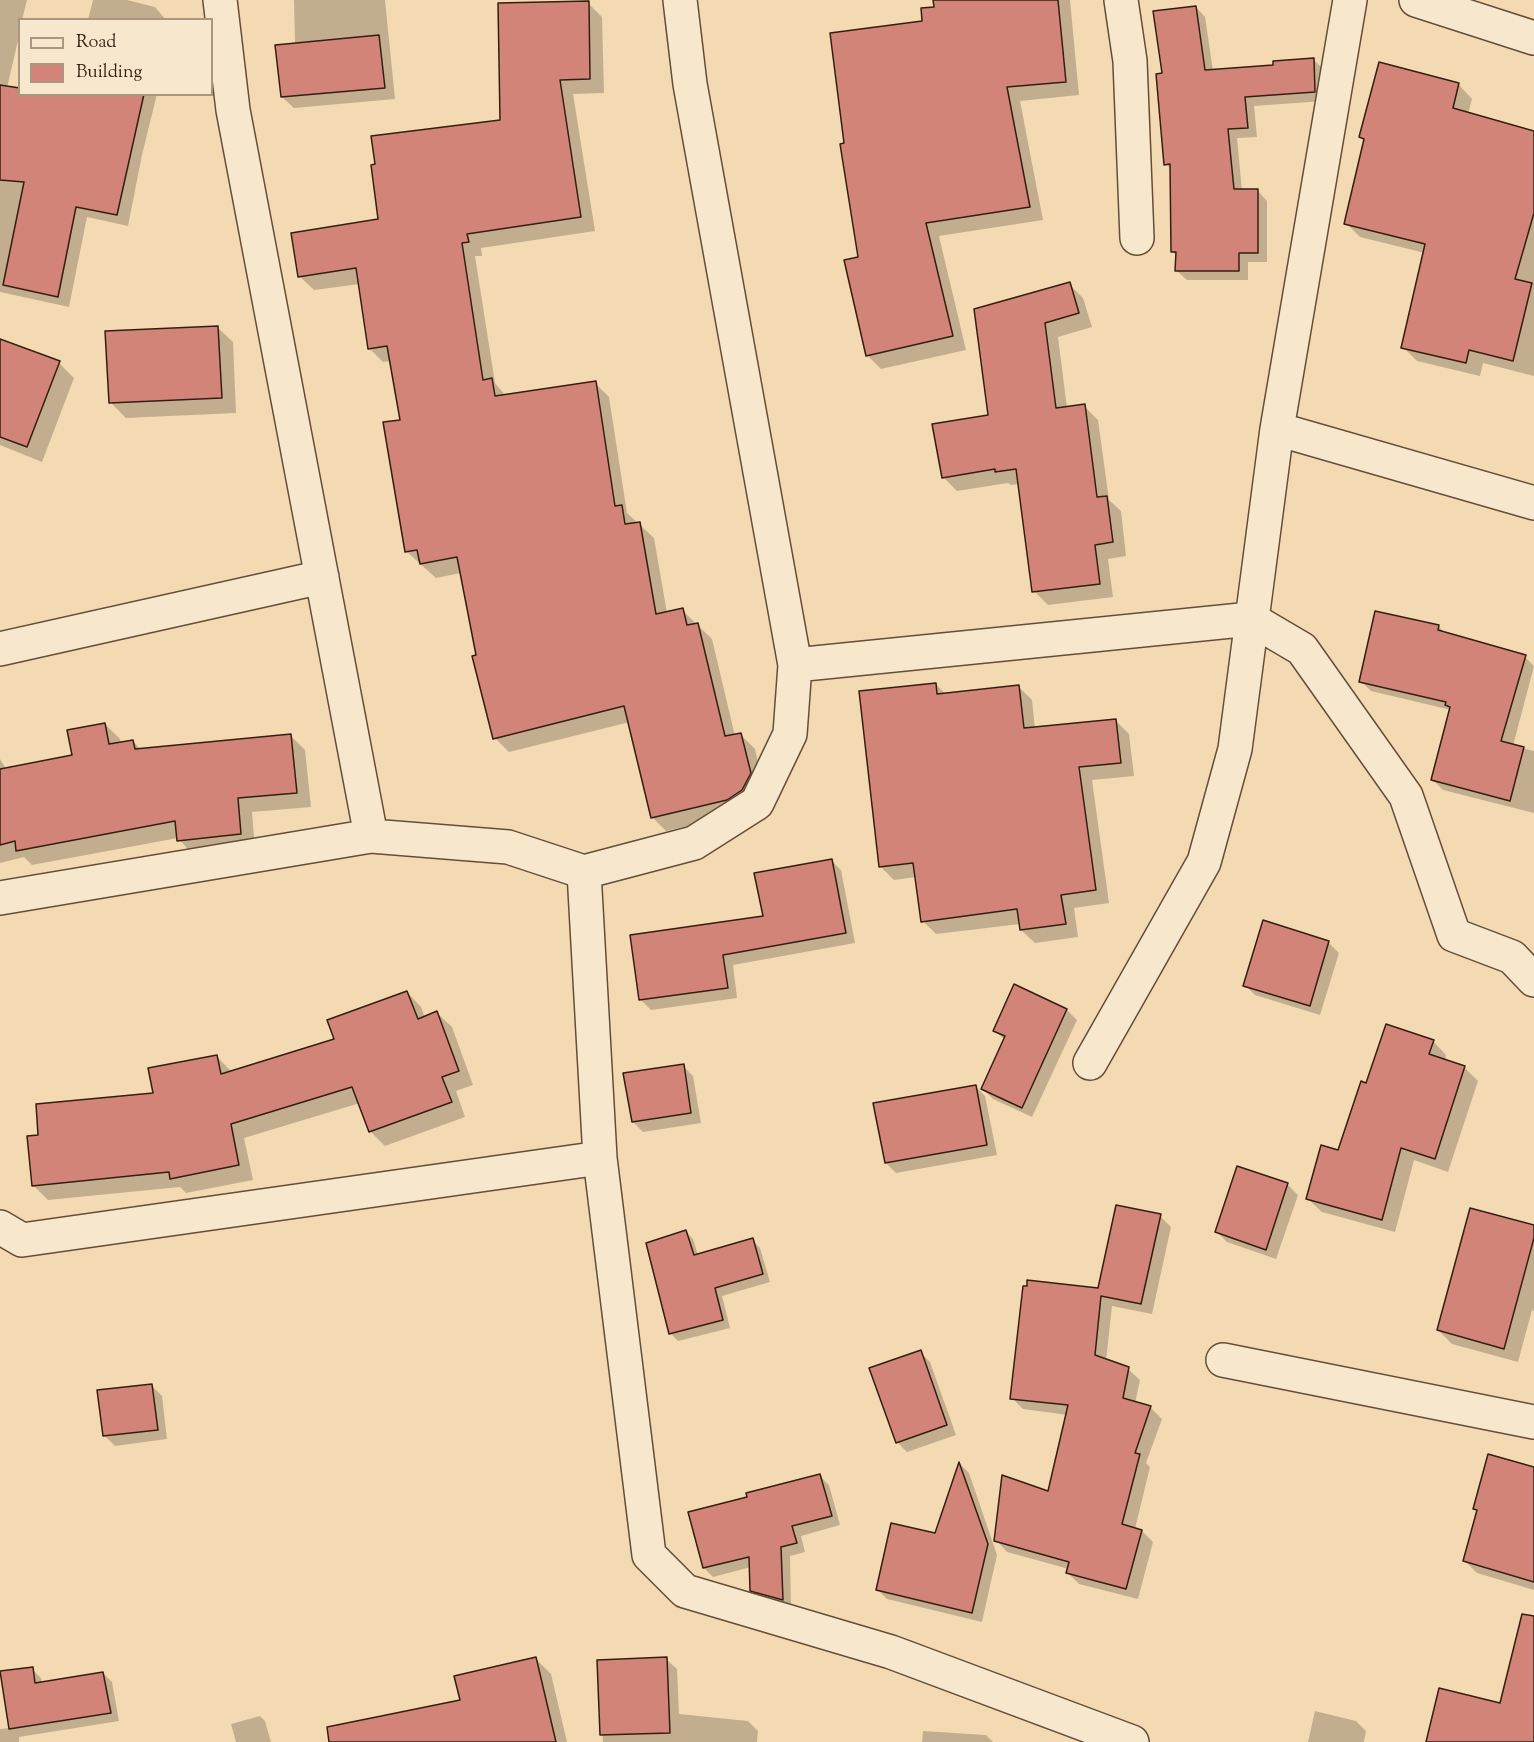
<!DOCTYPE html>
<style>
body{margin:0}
#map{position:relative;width:1534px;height:1742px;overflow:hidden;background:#f3dab2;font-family:"Sorts Mill Goudy",serif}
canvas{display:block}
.legend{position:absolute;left:18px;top:18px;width:195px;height:78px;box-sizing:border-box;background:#f7e7cd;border:2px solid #a99781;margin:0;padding:8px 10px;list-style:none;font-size:18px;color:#341f0f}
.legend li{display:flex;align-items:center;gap:12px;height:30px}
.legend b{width:30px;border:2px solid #a99781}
</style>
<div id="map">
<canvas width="1534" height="1742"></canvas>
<ul class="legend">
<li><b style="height:8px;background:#f7e7cd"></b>Road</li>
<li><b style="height:16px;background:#d18477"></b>Building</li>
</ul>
</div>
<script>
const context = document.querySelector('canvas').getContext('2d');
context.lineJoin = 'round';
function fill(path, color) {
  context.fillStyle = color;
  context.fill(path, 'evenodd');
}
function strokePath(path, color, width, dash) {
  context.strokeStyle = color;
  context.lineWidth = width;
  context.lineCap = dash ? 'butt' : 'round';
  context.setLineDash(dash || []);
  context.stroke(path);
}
const shadow = new Path2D(`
 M 0,0 L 27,0 L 22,20 L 20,20 L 20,32 L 7,88 L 20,94 L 157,94 L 142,155 L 128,226 L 87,217 L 69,307 L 0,292 Z
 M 93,0 L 127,0 L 155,7 L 166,20 L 88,20 Z
 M 294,0 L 385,0 L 395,99 L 294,108 L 282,97 L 295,44 Z
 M 935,0 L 1070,0 L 1079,95 L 1020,101 L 1043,220 L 939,236 L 966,350 L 881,369 L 867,355 L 860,258 L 845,144 L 935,8 Z
 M 588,3 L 602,17 L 604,93 L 573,94 L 595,231 L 481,248 L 482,256 L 475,256 L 495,383 L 506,396 L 595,383 L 609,397 L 627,513 L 654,538 L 667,613 L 682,610 L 712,639 L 735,736 L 740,734 L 755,749 L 764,788 L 741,814 L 666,831 L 652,817 L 630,722 L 509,752 L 495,738 L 461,573 L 436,578 L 406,551 L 401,421 L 391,361 L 383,362 L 369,348 L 360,284 L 314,290 L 299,276 L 380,220 L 502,121 Z
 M 1196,7 L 1205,17 L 1213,71 L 1275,66 L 1313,59 L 1323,69 L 1324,101 L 1254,106 L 1257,137 L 1237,138 L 1242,191 L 1258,191 L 1267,201 L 1267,262 L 1248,262 L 1248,280 L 1187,280 L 1177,271 L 1177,256 L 1172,251 L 1172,170 L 1166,164 L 1163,75 Z
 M 1380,63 L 1459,85 L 1472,99 L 1468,114 L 1534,133 L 1534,376 L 1483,363 L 1480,376 L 1417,361 L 1403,347 L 1425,253 L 1360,237 L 1346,223 L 1365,141 L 1361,137 Z
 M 1069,284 L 1083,298 L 1092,327 L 1058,337 L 1067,408 L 1084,406 L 1098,420 L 1109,500 L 1121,511 L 1126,556 L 1108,559 L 1113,597 L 1048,605 L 1034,591 L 1020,484 L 1011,485 L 1008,483 L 957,491 L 943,477 L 990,417 L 976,310 Z
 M 217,327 L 233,342 L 236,413 L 126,418 L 111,403 Z
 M 0,340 L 59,363 L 74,378 L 42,462 L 0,445 Z
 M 1438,626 L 1446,634 L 1525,657 L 1534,666 L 1513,746 L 1534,751 L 1534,813 L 1443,790 L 1433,780 L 1451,710 L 1371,691 L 1361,681 Z
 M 936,684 L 946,695 L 1018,686 L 1032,700 L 1035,729 L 1116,721 L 1129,734 L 1134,776 L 1092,780 L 1109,903 L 1074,908 L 1078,937 L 1035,943 L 1021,930 L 1020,924 L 936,934 L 923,921 L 916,877 L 894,880 L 881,867 Z
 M 105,724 L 120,739 L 121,744 L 133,741 L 141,750 L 290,735 L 305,750 L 311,807 L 252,812 L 255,849 L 193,855 L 178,838 L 32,865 L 24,857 L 0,863 L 0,759 L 6,769 L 74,756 Z
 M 831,860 L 841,870 L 855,943 L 733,965 L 737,998 L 651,1010 L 641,1000 L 765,917 Z
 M 1264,922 L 1329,943 L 1339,953 L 1320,1015 L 1255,995 L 1245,985 Z
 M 407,992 L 421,1007 L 425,1018 L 437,1013 L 452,1027 L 473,1085 L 456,1091 L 465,1117 L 385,1146 L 371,1132 L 360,1103 L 244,1138 L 253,1180 L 186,1193 L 180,1187 L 48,1200 L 33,1185 L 40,1137 L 155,1094 L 216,1056 L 232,1072 L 336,1040 Z
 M 1067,1010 L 1077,1020 L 1032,1117 L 993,1099 L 983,1089 L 1005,1040 L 994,1030 Z
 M 1433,1041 L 1446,1055 L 1445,1061 L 1464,1067 L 1478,1081 L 1448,1172 L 1414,1160 L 1395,1232 L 1322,1212 L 1308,1199 L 1339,1152 L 1367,1084 Z
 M 683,1066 L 693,1076 L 701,1123 L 643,1132 L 633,1122 Z
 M 975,1086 L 985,1096 L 997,1155 L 896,1173 L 886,1163 Z
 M 1238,1168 L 1288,1185 L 1298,1195 L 1276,1259 L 1227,1242 L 1217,1232 Z
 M 1160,1216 L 1171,1227 L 1152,1314 L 1112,1306 L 1106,1361 L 1128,1369 L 1140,1380 L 1135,1403 L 1151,1408 L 1162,1419 L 1146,1463 L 1150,1467 L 1135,1529 L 1142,1531 L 1153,1542 L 1138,1599 L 1079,1584 L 1068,1573 L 1069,1569 L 1007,1552 L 996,1540 L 1049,1493 L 1068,1415 L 1023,1409 L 1012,1398 Z
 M 1534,1226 L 1534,1311 L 1532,1310 L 1518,1362 L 1452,1344 L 1438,1330 Z
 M 685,1231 L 693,1239 L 698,1255 L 752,1240 L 760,1248 L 770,1282 L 722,1296 L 730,1328 L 678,1341 L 670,1333 Z
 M 920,1352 L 930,1362 L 956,1435 L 907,1452 L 897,1442 Z
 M 152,1386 L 162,1396 L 167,1439 L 115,1446 L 104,1435 Z
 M 960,1464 L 969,1473 L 997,1555 L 982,1622 L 887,1599 L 877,1589 L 936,1535 Z
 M 1534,1468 L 1534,1590 L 1477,1573 L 1465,1561 L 1478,1512 L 1475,1508 Z
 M 820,1476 L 829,1485 L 840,1525 L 801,1536 L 805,1552 L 790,1556 L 791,1609 L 761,1600 L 752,1590 L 751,1567 L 713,1577 L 704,1568 Z
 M 536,1659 L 551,1674 L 567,1742 L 342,1742 L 462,1701 Z
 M 666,1659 L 677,1669 L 679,1714 L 748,1721 L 758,1731 L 757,1742 L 603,1742 L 598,1662 Z
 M 32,1669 L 41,1678 L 42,1684 L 103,1673 L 112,1682 L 119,1721 L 19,1737 L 19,1742 L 0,1742 L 0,1729 L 10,1728 Z
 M 1315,1711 L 1356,1721 L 1366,1731 L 1364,1742 L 1308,1742 Z
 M 260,1716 L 265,1721 L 271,1742 L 236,1742 L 231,1724 Z
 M 923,1731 L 986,1735 L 993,1742 L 922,1742 Z`);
const building = new Path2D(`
 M 933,0 L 1058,0 L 1066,82 L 1007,87 L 1030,207 L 926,223 L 953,336 L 866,356 L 844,260 L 858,257 L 840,144 L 844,143 L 830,33 L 922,21 L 921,8 L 934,7 Z
 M 589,1 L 590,79 L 560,80 L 581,217 L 467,234 L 469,242 L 462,243 L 483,380 L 492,378 L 495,396 L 596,381 L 615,506 L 622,505 L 625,524 L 640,522 L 656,614 L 683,608 L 687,625 L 698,623 L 725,736 L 741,733 L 751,773 L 742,790 L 727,800 L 651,818 L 624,706 L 493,739 L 472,656 L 476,655 L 457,557 L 420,564 L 417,550 L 405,552 L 383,422 L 400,420 L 387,346 L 368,349 L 356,268 L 298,277 L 291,233 L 378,219 L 371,165 L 375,164 L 371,136 L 500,120 L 498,3 Z
 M 1196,6 L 1205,70 L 1273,65 L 1273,61 L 1314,58 L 1315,92 L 1245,97 L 1248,128 L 1228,129 L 1234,189 L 1258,189 L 1258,253 L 1239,253 L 1239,271 L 1175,271 L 1176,252 L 1171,252 L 1170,164 L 1164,165 L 1156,74 L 1162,73 L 1153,11 Z
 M 379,35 L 385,88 L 281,97 L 275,45 Z
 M 1379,62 L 1459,83 L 1453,108 L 1534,131 L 1534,213 L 1515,279 L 1532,283 L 1513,361 L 1469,350 L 1466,363 L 1401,348 L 1425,244 L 1344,224 L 1364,139 L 1359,137 Z
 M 0,85 L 20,88 L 20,94 L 144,94 L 117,215 L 76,207 L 58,297 L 3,285 L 24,182 L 0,180 Z
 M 1070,282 L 1079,313 L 1045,323 L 1056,408 L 1085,404 L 1097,497 L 1107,496 L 1113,542 L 1095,545 L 1100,584 L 1032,592 L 1016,469 L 995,472 L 995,469 L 942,478 L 932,424 L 988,415 L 974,309 Z
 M 218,326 L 222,398 L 109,403 L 105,331 Z
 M 0,339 L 60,361 L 27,447 L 0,437 Z
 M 1375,611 L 1439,625 L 1438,630 L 1526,655 L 1501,741 L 1524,747 L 1510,801 L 1431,780 L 1450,707 L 1445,705 L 1446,702 L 1359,682 Z
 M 936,683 L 937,694 L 1019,685 L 1024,728 L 1116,719 L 1121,763 L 1079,767 L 1096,890 L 1061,895 L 1066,924 L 1020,930 L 1017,909 L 921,922 L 913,863 L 879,867 L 859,691 Z
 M 105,723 L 109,744 L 133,740 L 135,749 L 291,734 L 297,793 L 238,798 L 241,834 L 177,841 L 175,821 L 16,851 L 15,841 L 0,845 L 0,769 L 72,755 L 67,730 Z
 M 832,859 L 846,933 L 723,955 L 728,988 L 639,1000 L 630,935 L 763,916 L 754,873 Z
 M 1263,920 L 1329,941 L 1310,1006 L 1243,986 Z
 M 1014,984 L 1067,1009 L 1022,1108 L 981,1089 L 1005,1036 L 993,1031 Z
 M 407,991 L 418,1019 L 437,1011 L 459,1071 L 442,1077 L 452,1102 L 369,1132 L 352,1087 L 231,1124 L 239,1165 L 170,1179 L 169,1172 L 32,1186 L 27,1136 L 38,1135 L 36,1104 L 153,1093 L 148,1068 L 217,1055 L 221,1074 L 334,1039 L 327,1020 Z
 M 1386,1024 L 1434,1040 L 1429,1054 L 1465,1066 L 1435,1159 L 1401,1148 L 1382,1220 L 1306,1199 L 1321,1145 L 1338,1150 L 1361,1081 L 1366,1083 Z
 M 684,1064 L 691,1113 L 632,1122 L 623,1073 Z
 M 976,1085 L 987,1145 L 885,1163 L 873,1103 Z
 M 1237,1166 L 1288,1183 L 1266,1250 L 1215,1232 Z
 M 1116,1205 L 1161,1214 L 1141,1304 L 1101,1296 L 1095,1355 L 1129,1367 L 1123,1398 L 1151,1406 L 1135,1453 L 1140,1454 L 1122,1524 L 1142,1530 L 1126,1589 L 1066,1573 L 1069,1562 L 994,1541 L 1002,1475 L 1048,1491 L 1068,1405 L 1010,1399 L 1023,1286 L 1027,1286 L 1027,1280 L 1098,1288 Z
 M 1470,1208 L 1534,1225 L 1534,1238 L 1504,1349 L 1437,1330 Z
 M 686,1230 L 694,1255 L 753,1238 L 763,1274 L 715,1288 L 723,1320 L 669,1334 L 646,1243 Z
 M 921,1350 L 947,1425 L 896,1443 L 869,1368 Z
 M 152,1384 L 158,1430 L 103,1436 L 97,1390 Z
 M 1488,1454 L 1534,1467 L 1534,1582 L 1463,1561 L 1477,1510 L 1473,1509 Z
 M 959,1462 L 988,1544 L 972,1613 L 876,1590 L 891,1523 L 935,1533 Z
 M 820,1474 L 832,1516 L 792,1526 L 797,1543 L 781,1547 L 783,1600 L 750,1591 L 749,1557 L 703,1568 L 688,1512 L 747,1497 L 746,1493 Z
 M 1522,1614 L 1534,1616 L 1534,1742 L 1426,1742 L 1439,1688 L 1500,1703 Z
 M 536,1657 L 556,1742 L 329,1742 L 327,1727 L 460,1700 L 454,1676 Z
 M 667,1657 L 670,1733 L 600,1735 L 597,1660 Z
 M 33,1667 L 35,1683 L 103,1672 L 111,1713 L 9,1729 L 0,1671 Z`);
const street = new Path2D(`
 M 220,0 L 233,110 L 371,836
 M 1121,0 L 1130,61 L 1137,238
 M 1416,0 L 1534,38
 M 1277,429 L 1534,503
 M 0,649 L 322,577
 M 795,665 L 1251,619 L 1302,649 L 1406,796 L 1454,935 L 1512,957 L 1534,980
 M 584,872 L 600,1158 L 649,1555 L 685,1591 L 891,1652 L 1132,1742
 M 0,898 L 371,836 L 508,847 L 584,872 L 694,843 L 757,803 L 790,734 L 795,665 L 690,84 L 680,0
 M 1090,1063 L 1204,862 L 1235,749 L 1277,429 L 1350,0
 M 0,1227 L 22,1240 L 600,1158
 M 1223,1360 L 1534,1422`);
fill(shadow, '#0003');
fill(building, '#d18477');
strokePath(building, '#341f0f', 1.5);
strokePath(street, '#644e38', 36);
strokePath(street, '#f7e7cd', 33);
</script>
